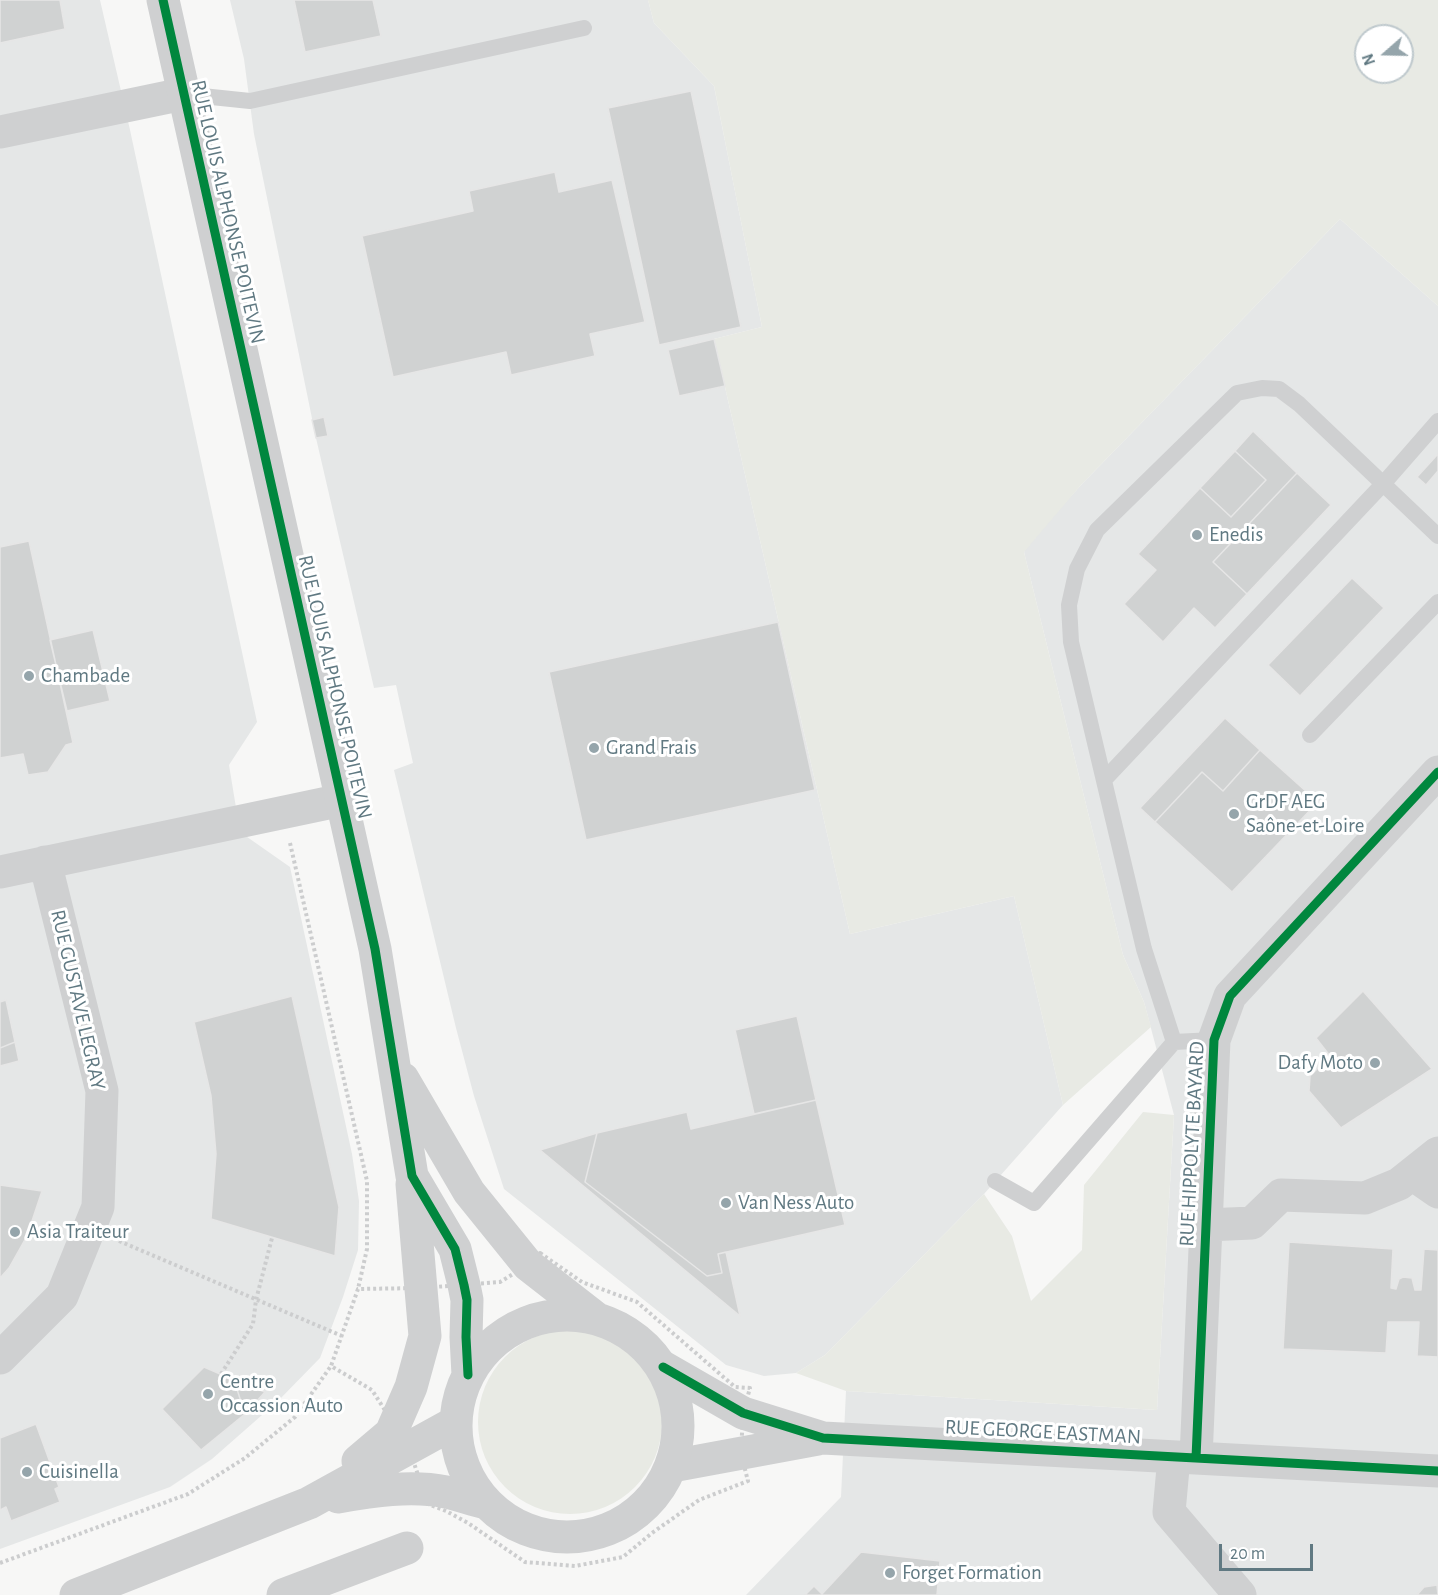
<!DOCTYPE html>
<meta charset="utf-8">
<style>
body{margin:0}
#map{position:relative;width:1438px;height:1595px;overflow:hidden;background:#f7f7f6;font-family:"Alegreya Sans",sans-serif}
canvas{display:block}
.north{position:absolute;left:1354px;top:24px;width:60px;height:60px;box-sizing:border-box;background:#fff;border:2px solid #bfc9cd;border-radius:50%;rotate:250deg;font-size:16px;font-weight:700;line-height:24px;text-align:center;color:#607982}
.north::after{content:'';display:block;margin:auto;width:21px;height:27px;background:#95a5ab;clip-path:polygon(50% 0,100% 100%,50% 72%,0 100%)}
.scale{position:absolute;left:1219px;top:1544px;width:94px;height:27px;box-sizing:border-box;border:3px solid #607982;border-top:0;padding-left:8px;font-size:18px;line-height:21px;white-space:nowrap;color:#607982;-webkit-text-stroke:4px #fff;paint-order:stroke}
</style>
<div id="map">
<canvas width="1438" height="1595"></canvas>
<div class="north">N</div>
<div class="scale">20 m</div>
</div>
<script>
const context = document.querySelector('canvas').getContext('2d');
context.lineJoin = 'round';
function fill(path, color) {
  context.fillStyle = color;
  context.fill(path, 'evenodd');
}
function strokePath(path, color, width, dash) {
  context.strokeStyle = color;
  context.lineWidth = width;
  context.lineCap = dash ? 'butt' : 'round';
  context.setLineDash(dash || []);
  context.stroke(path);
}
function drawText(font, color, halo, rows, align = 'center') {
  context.font = font + ' "Alegreya Sans",sans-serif';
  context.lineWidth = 6;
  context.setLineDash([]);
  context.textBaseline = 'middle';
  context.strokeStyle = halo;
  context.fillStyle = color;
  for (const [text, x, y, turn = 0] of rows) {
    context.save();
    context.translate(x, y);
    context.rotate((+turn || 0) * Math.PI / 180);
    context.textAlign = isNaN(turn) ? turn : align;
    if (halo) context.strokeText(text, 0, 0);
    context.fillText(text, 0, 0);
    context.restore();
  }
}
const built = new Path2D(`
 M 0,0 L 100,0 L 130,130 L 257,722 L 229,765 L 240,832 L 290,867 L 352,1154 L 359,1201 L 358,1250 L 343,1297 L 320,1358 L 278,1401 L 212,1459 L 170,1487 L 0,1549 Z
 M 230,0 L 648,0 L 654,23 L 714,86 L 762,327 L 714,339 L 850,934 L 1014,896 L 1063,1105 L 984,1194 L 825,1355 L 796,1373 L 764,1376 L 726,1365 L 504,1189 L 474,1096 L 456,1028 L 394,770 L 413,763 L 396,685 L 374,688 L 316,438 L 254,134 L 244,59 Z
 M 1340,219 L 1438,306 L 1438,1595 L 746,1595 L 841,1497 L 846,1391 L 1157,1410 L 1174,1115 L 1144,1002 L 1123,955 L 1024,552 L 1030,541 L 1081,485 Z`);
const green = new Path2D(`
 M 648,0 L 1438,0 L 1438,306 L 1340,219 L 1081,485 L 1024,552 L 1123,955 L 1144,1002 L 1151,1027 L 1063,1105 L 1014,896 L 850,934 L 714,339 L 762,327 L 714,86 L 654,23 ZM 1366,36 L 1402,36 L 1402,72 L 1366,72 Z
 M 1143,1112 L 1174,1115 L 1157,1410 L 846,1391 L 796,1373 L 825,1355 L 984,1194 L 1012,1236 L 1031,1301 L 1082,1250 L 1084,1185 Z
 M478 1422a92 92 0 1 1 184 0a92 92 0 1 1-184 0Z`);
const building = new Path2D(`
 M 0,0 L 60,0 L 65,29 L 0,43 Z
 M 294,0 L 373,0 L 381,36 L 305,52 Z
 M 691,91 L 741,327 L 659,345 L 608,108 Z
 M 555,172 L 559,192 L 612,180 L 645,322 L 590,334 L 595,356 L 511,375 L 506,352 L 393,377 L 362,236 L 473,211 L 469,191 Z
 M 714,339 L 725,386 L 679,396 L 668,350 Z
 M 324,417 L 328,436 L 316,438 L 312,420 Z
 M 1253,431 L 1297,473 L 1213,562 L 1247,594 L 1215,628 L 1194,608 L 1163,642 L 1124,604 L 1156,570 L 1138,554 L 1200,488 L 1231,517 L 1266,480 L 1235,451 Z
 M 1235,451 L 1266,480 L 1231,517 L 1200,488 Z
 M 1438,454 L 1438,471 L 1426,485 L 1417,477 Z
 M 1297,473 L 1331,505 L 1247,594 L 1213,562 Z
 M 29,541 L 73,743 L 66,745 L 48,772 L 28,775 L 23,754 L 0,758 L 0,547 Z
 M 1352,578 L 1384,608 L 1300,696 L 1268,665 Z
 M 778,622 L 815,790 L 586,840 L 549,672 Z
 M 93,630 L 110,701 L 67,711 L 50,640 Z
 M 1225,718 L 1260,750 L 1223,791 L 1202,772 L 1155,822 L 1140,808 Z
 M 1260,750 L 1318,802 L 1232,892 L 1155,822 L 1202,772 L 1223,791 Z
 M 1363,991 L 1432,1069 L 1341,1128 L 1309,1091 L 1310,1076 L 1330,1056 L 1316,1038 Z
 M 292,996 L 339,1207 L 335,1256 L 211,1219 L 216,1154 L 211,1096 L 194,1022 Z
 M 6,1000 L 15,1042 L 0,1048 L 0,1002 Z
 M 797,1016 L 816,1100 L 754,1114 L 735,1030 Z
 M 15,1042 L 19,1061 L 0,1066 L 0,1048 Z
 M 816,1100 L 845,1225 L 718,1254 L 722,1273 L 707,1276 L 585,1182 L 597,1133 L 687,1112 L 691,1129 Z
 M 597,1133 L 585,1182 L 707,1276 L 722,1273 L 718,1254 L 726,1252 L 740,1316 L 540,1150 Z
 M 0,1185 L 42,1191 L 27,1236 L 9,1268 L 0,1278 Z
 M 1289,1242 L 1393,1249 L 1391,1288 L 1396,1289 L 1399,1279 L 1403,1277 L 1412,1278 L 1415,1290 L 1421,1290 L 1424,1249 L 1438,1250 L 1438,1357 L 1417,1356 L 1419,1322 L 1388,1322 L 1386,1353 L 1283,1349 Z
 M 204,1367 L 234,1380 L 245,1414 L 201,1450 L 162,1409 Z
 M 234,1380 L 265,1392 L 245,1414 Z
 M 36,1424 L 59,1487 L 55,1489 L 60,1502 L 11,1521 L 6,1507 L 0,1510 L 0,1438 Z
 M 861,1552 L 940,1561 L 937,1595 L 805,1595 L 814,1586 L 822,1594 Z
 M 1437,1585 L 1438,1595 L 1417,1595 L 1424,1587 Z`);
const path = new Path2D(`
 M 290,843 L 367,1181 L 367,1249 L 358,1289
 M 119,1241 L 342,1336
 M 540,1253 L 582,1282 L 637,1302 L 735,1387 L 750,1388 L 743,1413 L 741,1454 L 748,1481 L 699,1500 L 652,1533 L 623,1557 L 575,1566 L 525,1562 L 468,1523 L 446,1511 L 423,1502 L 423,1490 L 409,1448 L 372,1390 L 331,1366 L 358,1289 L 421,1288 L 500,1282 L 528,1265 Z
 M 221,1374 L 253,1324 L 256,1300 L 272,1238
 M 0,1563 L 188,1494 L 245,1458 L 295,1417 L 331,1366`);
const service = new Path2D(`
 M 183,94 L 250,101 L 584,28
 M 1310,735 L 1438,602
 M 1104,780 L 1383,484 L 1438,421
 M 1174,1042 L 1144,949 L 1071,642 L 1069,605 L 1077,569 L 1097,530 L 1237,393 L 1262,388 L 1279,389 L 1299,404 L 1438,536
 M 995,1181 L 1034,1203 L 1174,1042 L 1214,1040`);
const minor = new Path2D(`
 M 0,132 L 183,94
 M 0,872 L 342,800
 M 1412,1174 L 1438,1192
 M 1206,1225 L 1252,1223 L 1281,1195 L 1365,1198 L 1399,1184 L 1438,1153
 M 0,1358 L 62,1296 L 98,1207 L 102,1091 L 45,862
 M 663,1367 L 743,1413 L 823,1438 L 1438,1471
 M 1174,1457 L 1169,1512 L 1240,1595
 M 1196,1458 L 1214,1040 L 1230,996 L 1438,772
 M 672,1466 L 818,1439
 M 283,1595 L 407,1548`);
const tertiary = new Path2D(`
 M 163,0 L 375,949 L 412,1176 L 455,1249 L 464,1285 L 467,1300 L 466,1337 L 468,1375
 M 403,1079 L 469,1192 L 528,1265 L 596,1318
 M456 1426a111 111 0 1 1 222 0a111 111 0 1 1-222 0Z
 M 358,1461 L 391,1433 L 411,1387 L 425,1336 L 412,1184
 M 338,1497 C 372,1491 411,1485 446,1492 C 459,1495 473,1500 486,1503
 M 76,1595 L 309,1503 L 456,1422`);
const cycleway = new Path2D(`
 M 163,0 L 375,949 L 412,1176 L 455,1249 L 464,1285 L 467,1300 L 466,1337 L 468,1375
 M 663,1367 L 743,1413 L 823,1438 L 1438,1471
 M 1196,1458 L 1214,1040 L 1230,996 L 1438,772`);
const markers = [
 [1197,535,6,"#95a5ab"],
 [29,676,6,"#95a5ab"],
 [594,748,6,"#95a5ab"],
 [1234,814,6,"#95a5ab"],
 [1375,1063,6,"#95a5ab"],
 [726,1203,6,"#95a5ab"],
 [15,1232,6,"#95a5ab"],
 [208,1394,6,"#95a5ab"],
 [27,1472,6,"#95a5ab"],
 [890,1573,6,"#95a5ab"]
];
const streetNames = [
 ["RUE LOUIS ALPHONSE POITEVIN",228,212,77],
 ["RUE LOUIS ALPHONSE POITEVIN",335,687,77],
 ["RUE GUSTAVE LEGRAY",78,1000,77],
 ["RUE HIPPOLYTE BAYARD",1192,1144,-87],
 ["RUE GEORGE EASTMAN",1043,1432,3]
];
const poiNames = [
 ["Enedis",1209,535],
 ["Chambade",41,676],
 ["Grand Frais",606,748],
 ["GrDF AEG",1246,802],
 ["Saône-et-Loire",1246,826],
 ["Dafy Moto",1363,1063,"right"],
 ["Van Ness Auto",738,1203],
 ["Asia Traiteur",27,1232],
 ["Centre",220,1382],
 ["Occassion Auto",220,1406],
 ["Cuisinella",39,1472],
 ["Forget Formation",902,1573]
];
fill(built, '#e5e7e7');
fill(green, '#e8eae4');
fill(building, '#d0d2d2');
strokePath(building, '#e6e6e6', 1.5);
strokePath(path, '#cccdce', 4, [3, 3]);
strokePath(service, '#cfd0d1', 16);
strokePath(minor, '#cfd0d1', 33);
strokePath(tertiary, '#cfd0d1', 33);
strokePath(cycleway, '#00873e', 9);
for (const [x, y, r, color] of markers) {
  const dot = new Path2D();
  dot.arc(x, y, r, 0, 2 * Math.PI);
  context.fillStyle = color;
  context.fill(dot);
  strokePath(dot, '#fff', 2);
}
drawText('21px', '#607982', '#fff', streetNames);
drawText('21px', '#607982', '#fff', poiNames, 'left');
</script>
